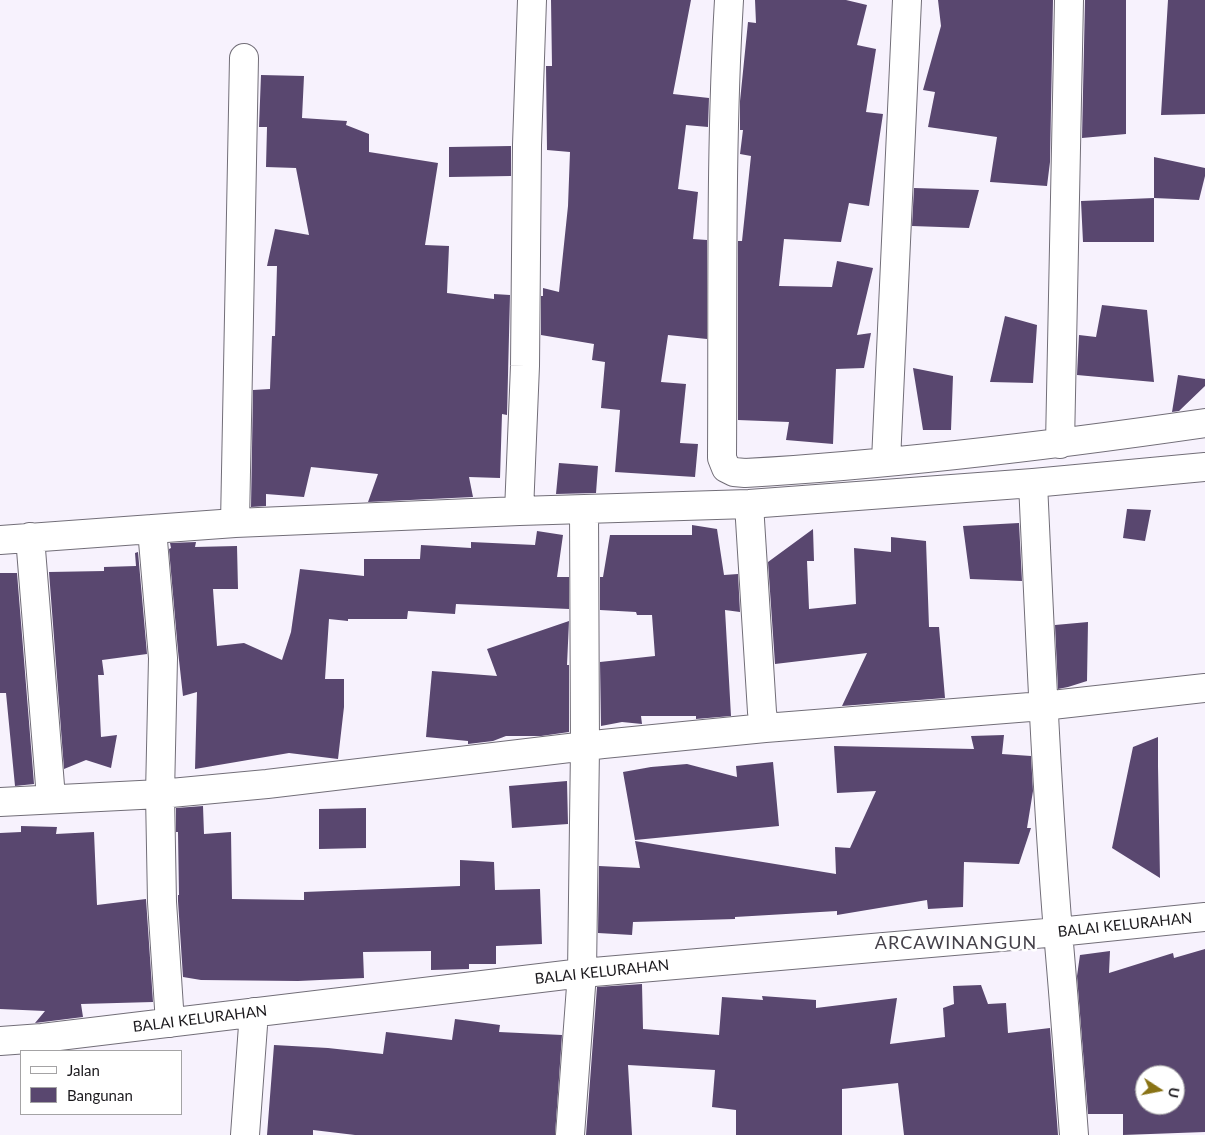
<!DOCTYPE html>
<style>
body{margin:0}
#map{position:relative;width:1205px;height:1135px;overflow:hidden;background:#f7f2fd;font-family:Lato,sans-serif}
canvas{display:block}
.legend{position:absolute;left:20px;top:1050px;width:162px;height:65px;box-sizing:border-box;background:#fff;border:1px solid #a4a3a5;margin:0;padding:6px 9px;list-style:none;font-size:15px;color:#1b191d}
.legend li{display:flex;align-items:center;gap:10px;height:25px}
.legend b{width:25px;border:1px solid #a4a3a5}
.north{position:absolute;left:1135px;top:1065px;width:50px;height:50px;box-sizing:border-box;background:#fff;border:1px solid #a4a3a5;border-radius:50%;rotate:101deg;font-size:14px;font-weight:700;line-height:20px;text-align:center;color:#1b191d}
.north::after{content:'';display:block;margin:auto;width:18px;height:22px;background:#897315;clip-path:polygon(50% 0,100% 100%,50% 72%,0 100%)}
</style>
<div id="map">
<canvas width="1205" height="1135"></canvas>
<ul class="legend">
<li><b style="height:6px;background:#fff"></b>Jalan</li>
<li><b style="height:14px;background:#59476f"></b>Bangunan</li>
</ul>
<div class="north">U</div>
</div>
<script>
const context = document.querySelector('canvas').getContext('2d');
context.lineJoin = 'round';
function fill(path, color) {
  context.fillStyle = color;
  context.fill(path, 'evenodd');
}
function strokePath(path, color, width, dash) {
  context.strokeStyle = color;
  context.lineWidth = width;
  context.lineCap = dash ? 'butt' : 'round';
  context.setLineDash(dash || []);
  context.stroke(path);
}
function drawText(font, color, halo, rows, align = 'center') {
  context.font = font + ' Lato,sans-serif';
  context.lineWidth = 5;
  context.setLineDash([]);
  context.textBaseline = 'middle';
  context.strokeStyle = halo;
  context.fillStyle = color;
  for (const [text, x, y, turn = 0] of rows) {
    context.save();
    context.translate(x, y);
    context.rotate((+turn || 0) * Math.PI / 180);
    context.textAlign = isNaN(turn) ? turn : align;
    if (halo) context.strokeText(text, 0, 0);
    context.fillText(text, 0, 0);
    context.restore();
  }
}
const building = new Path2D(`
 M 551,0 L 691,0 L 673,94 L 709,98 L 708,127 L 686,125 L 678,189 L 698,192 L 693,239 L 707,240 L 707,339 L 668,335 L 661,382 L 686,384 L 680,443 L 698,444 L 695,477 L 615,472 L 620,410 L 601,408 L 605,362 L 592,360 L 594,344 L 541,335 L 541,296 L 543,296 L 543,288 L 559,292 L 568,206 L 570,152 L 547,150 L 546,66 L 552,66 Z
 M 755,0 L 846,0 L 867,5 L 857,45 L 876,49 L 866,112 L 883,114 L 869,206 L 849,203 L 841,242 L 784,239 L 779,286 L 832,287 L 837,261 L 873,268 L 857,335 L 871,333 L 864,368 L 836,369 L 833,444 L 786,440 L 789,422 L 738,420 L 738,241 L 742,241 L 751,156 L 740,154 L 743,130 L 740,130 L 740,101 L 748,22 L 756,23 Z
 M 938,0 L 1053,0 L 1050,162 L 1047,186 L 990,182 L 997,137 L 928,127 L 935,92 L 923,90 L 941,26 Z
 M 1085,0 L 1126,0 L 1126,134 L 1082,138 Z
 M 1168,0 L 1205,0 L 1205,114 L 1161,115 Z
 M 261,75 L 304,76 L 302,118 L 347,121 L 346,125 L 369,134 L 369,152 L 438,163 L 425,245 L 449,246 L 447,293 L 494,299 L 494,294 L 510,295 L 507,415 L 502,414 L 500,478 L 469,477 L 473,497 L 368,502 L 378,474 L 311,467 L 304,497 L 266,494 L 266,506 L 251,507 L 253,390 L 270,389 L 272,336 L 275,336 L 277,266 L 267,266 L 275,229 L 309,235 L 296,168 L 266,167 L 267,127 L 259,127 Z
 M 511,146 L 511,176 L 449,177 L 449,147 Z
 M 1154,157 L 1205,168 L 1205,176 L 1199,200 L 1154,198 Z
 M 914,188 L 979,190 L 969,228 L 912,226 Z
 M 1154,198 L 1154,242 L 1083,242 L 1081,201 Z
 M 1102,305 L 1147,310 L 1154,382 L 1077,375 L 1079,335 L 1096,337 Z
 M 1005,316 L 1037,325 L 1033,383 L 990,382 Z
 M 913,368 L 953,376 L 951,430 L 923,430 Z
 M 1178,375 L 1205,379 L 1205,386 L 1179,411 L 1172,412 Z
 M 559,463 L 598,466 L 596,493 L 556,494 Z
 M 1127,509 L 1151,510 L 1145,541 L 1123,538 Z
 M 1019,523 L 1022,581 L 970,579 L 963,526 Z
 M 692,525 L 717,529 L 724,575 L 738,574 L 740,612 L 725,610 L 731,716 L 696,719 L 696,716 L 641,716 L 642,724 L 622,722 L 601,726 L 600,662 L 655,656 L 652,615 L 637,615 L 636,612 L 600,610 L 600,577 L 603,577 L 610,535 L 692,535 Z
 M 813,529 L 814,561 L 807,561 L 809,609 L 856,604 L 854,548 L 891,552 L 891,537 L 926,541 L 929,627 L 939,627 L 945,698 L 842,706 L 867,653 L 775,664 L 768,562 Z
 M 537,531 L 563,535 L 557,577 L 569,577 L 569,609 L 456,604 L 455,614 L 408,611 L 407,619 L 348,619 L 348,621 L 329,619 L 325,679 L 344,679 L 344,707 L 338,759 L 289,753 L 195,769 L 197,692 L 183,696 L 178,651 L 169,549 L 171,548 L 170,543 L 196,542 L 195,547 L 237,546 L 238,589 L 213,589 L 217,646 L 244,643 L 282,660 L 291,632 L 300,569 L 364,576 L 364,559 L 420,559 L 421,545 L 471,548 L 471,542 L 535,545 Z
 M 138,552 L 147,654 L 102,660 L 104,675 L 98,675 L 101,737 L 117,735 L 111,768 L 86,760 L 64,769 L 49,572 L 104,571 L 104,567 L 136,566 L 135,553 Z
 M 0,573 L 17,573 L 34,784 L 15,786 L 6,693 L 0,693 Z
 M 569,621 L 567,665 L 569,665 L 569,732 L 541,736 L 506,736 L 493,741 L 468,744 L 468,741 L 426,737 L 432,671 L 497,676 L 487,649 Z
 M 1088,622 L 1087,681 L 1068,687 L 1058,689 L 1055,625 Z
 M 1004,735 L 1002,754 L 1031,756 L 1033,791 L 1027,828 L 1031,828 L 1019,864 L 964,862 L 963,907 L 928,909 L 927,900 L 837,915 L 837,911 L 735,917 L 735,919 L 633,922 L 632,935 L 598,933 L 599,866 L 640,868 L 635,841 L 836,874 L 835,847 L 850,848 L 876,791 L 837,793 L 834,746 L 974,749 L 971,736 Z
 M 1158,737 L 1158,766 L 1160,878 L 1112,848 L 1133,747 Z
 M 773,762 L 779,826 L 635,840 L 623,772 L 651,767 L 687,764 L 737,777 L 736,766 Z
 M 567,781 L 568,824 L 512,828 L 509,786 Z
 M 203,806 L 204,834 L 231,832 L 232,899 L 304,900 L 304,892 L 460,886 L 460,860 L 494,862 L 495,890 L 540,889 L 542,944 L 496,946 L 496,964 L 469,964 L 469,969 L 431,970 L 431,951 L 363,952 L 364,978 L 298,981 L 201,980 L 183,977 L 178,901 L 178,895 L 179,895 L 178,832 L 176,832 L 176,808 Z
 M 366,808 L 366,848 L 319,849 L 319,809 Z
 M 21,826 L 57,827 L 56,834 L 94,832 L 97,905 L 146,899 L 153,1002 L 81,1004 L 83,1017 L 35,1023 L 45,1011 L 0,1009 L 0,833 L 21,832 Z
 M 1205,949 L 1205,1132 L 1123,1135 L 1123,1114 L 1088,1114 L 1077,976 L 1080,955 L 1110,951 L 1109,973 L 1173,953 L 1174,958 ZM 1145,1075 L 1175,1075 L 1175,1105 L 1145,1105 Z
 M 642,984 L 643,1029 L 719,1035 L 722,997 L 763,1000 L 762,996 L 816,1000 L 816,1008 L 897,998 L 890,1044 L 945,1037 L 943,1008 L 954,1004 L 953,986 L 981,985 L 988,1004 L 1006,1003 L 1008,1033 L 1050,1028 L 1058,1135 L 904,1135 L 898,1083 L 842,1089 L 842,1135 L 736,1135 L 736,1110 L 712,1107 L 715,1070 L 628,1065 L 632,1135 L 586,1135 L 597,987 Z
 M 455,1019 L 500,1025 L 499,1032 L 562,1035 L 555,1135 L 355,1135 L 313,1130 L 313,1135 L 267,1135 L 274,1045 L 328,1048 L 383,1054 L 386,1032 L 452,1040 Z`);
const minor = new Path2D(`
 M 729,0 C 720,153 723,305 722,458 L 726,468 L 734,472 L 745,473 C 899,464 1053,445 1205,423
 M 1060,444 L 1069,0
 M 886,461 L 907,0
 M 1033,483 C 1040,632 1046,782 1058,932 C 1064,999 1069,1067 1074,1135
 M 749,504 L 762,712 L 765,728
 M 519,511 L 525,366 L 527,145 L 532,0
 M 235,523 L 244,58
 M 152,529 L 163,658 L 160,794 L 162,902 L 170,1023
 M 30,537 L 51,798
 M 0,540 L 235,523 L 519,511 L 749,504 L 1033,483 L 1205,467
 M 0,802 L 160,794 L 267,784 L 603,744 L 765,728 L 1043,706 L 1205,688
 M 0,1041 L 42,1038 L 582,973 L 1058,932 L 1205,917
 M 245,1135 L 254,1012
 M 570,1135 L 582,973 L 585,747 L 584,510`);
const streetNames = [
 ["BALAI KELURAHAN",1125,925,-6],
 ["BALAI KELURAHAN",602,972,-6],
 ["BALAI KELURAHAN",200,1019,-7]
];
const quarterNames = [
 ["ARCAWINANGUN",956,943]
];
fill(building, '#59476f');
strokePath(minor, '#726e78', 30);
strokePath(minor, '#fff', 28);
drawText('15px', '#1b191d', '#fff', streetNames);
context.letterSpacing = '1px';
drawText('18px', '#45414a', '#fff', quarterNames);
context.letterSpacing = '0px';
</script>
